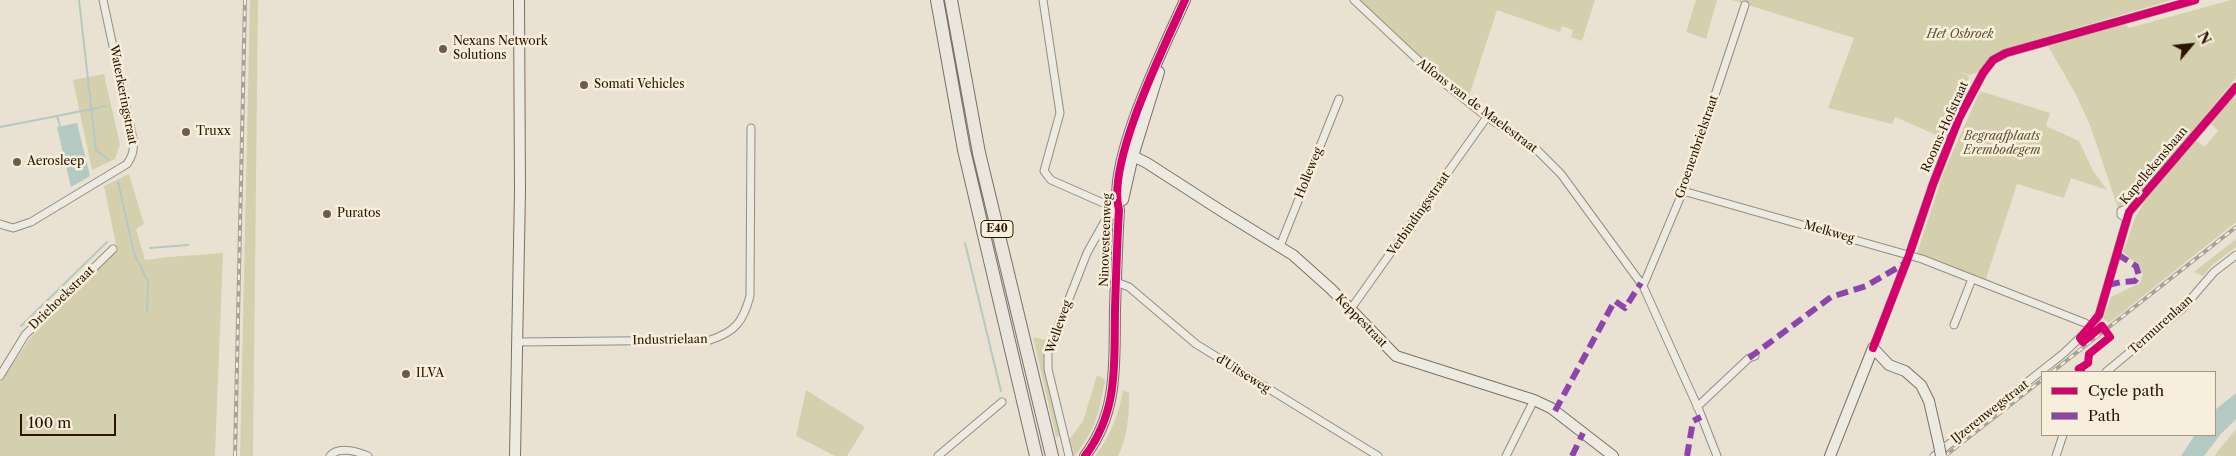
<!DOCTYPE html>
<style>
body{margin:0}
#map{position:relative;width:2236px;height:456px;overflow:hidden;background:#e9e2d2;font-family:"Libre Caslon Text",serif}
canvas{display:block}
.legend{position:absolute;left:2041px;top:371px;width:175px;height:65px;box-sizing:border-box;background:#f7eedc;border:1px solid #a59884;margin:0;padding:6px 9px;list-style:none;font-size:15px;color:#2a1600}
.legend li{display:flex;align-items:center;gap:10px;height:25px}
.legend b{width:25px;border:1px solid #a59884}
.north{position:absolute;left:2166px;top:20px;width:50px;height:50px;-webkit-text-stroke:4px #f7eedc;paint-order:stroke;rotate:62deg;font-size:14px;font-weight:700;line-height:20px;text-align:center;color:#2a1600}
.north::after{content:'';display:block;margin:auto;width:18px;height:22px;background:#2a1600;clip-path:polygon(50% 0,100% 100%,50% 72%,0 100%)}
.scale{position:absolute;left:20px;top:414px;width:96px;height:22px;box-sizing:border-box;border:2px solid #2a1600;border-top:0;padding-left:6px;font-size:15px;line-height:18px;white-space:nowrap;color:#2a1600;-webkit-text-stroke:4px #f7eedc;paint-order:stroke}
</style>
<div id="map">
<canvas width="2236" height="456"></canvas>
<ul class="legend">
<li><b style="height:6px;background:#d6006c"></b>Cycle path</li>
<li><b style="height:6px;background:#8e44ad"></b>Path</li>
</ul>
<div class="north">N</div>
<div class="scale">100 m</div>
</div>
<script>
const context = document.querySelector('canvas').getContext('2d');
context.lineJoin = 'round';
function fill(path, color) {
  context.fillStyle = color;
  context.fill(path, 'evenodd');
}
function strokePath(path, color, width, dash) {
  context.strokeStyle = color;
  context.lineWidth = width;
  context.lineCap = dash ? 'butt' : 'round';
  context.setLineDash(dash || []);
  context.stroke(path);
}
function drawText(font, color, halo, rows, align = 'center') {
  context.font = font + ' "Libre Caslon Text",serif';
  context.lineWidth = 5;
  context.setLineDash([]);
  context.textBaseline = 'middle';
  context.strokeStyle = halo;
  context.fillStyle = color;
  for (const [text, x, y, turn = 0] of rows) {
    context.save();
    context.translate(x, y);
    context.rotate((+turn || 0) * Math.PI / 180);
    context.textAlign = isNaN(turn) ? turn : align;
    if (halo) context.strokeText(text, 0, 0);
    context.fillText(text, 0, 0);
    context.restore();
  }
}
const green = new Path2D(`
 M 250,0 L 258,0 L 253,456 L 240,456 Z
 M 1360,0 L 1595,0 L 1582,41 L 1571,37 L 1573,30 L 1562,26 L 1560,32 L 1497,10 L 1469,96 L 1437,72 Z
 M 1696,0 L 1717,0 L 1706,39 L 1686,32 Z
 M 1732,0 L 2172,0 L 2005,49 L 1990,58 L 1981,71 L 1970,75 L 1957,71 L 1969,76 L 1968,82 L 1943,138 L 1895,117 L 1892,124 L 1828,108 L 1854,38 Z
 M 2231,0 L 2236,0 L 2236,78 L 2121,217 L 2090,125 L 2075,93 L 2048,46 L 2125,24 L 2129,28 Z
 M 104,74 L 120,144 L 115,159 L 92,170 L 73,80 Z
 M 1980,91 L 2050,113 L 2046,126 L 2079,141 L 2093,171 L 2107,190 L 2071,178 L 2064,198 L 2017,184 L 1985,282 L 1917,253 L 1944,171 Z
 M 2236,94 L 2236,222 L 2109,323 L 2103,318 L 2111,297 L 2140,283 L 2143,275 L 2138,265 L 2123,252 L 2135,218 L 2145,201 L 2196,140 L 2204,147 L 2218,131 L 2210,123 Z
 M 129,174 L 144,224 L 136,229 L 145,260 L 168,257 L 223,253 L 215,456 L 0,456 L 0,382 L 31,337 L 117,249 L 104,186 Z
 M 2236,239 L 2236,247 L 2212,265 L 2203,276 L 2194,272 Z
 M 1033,337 L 1046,340 C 1041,373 1053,404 1061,436 L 1056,437 Z
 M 1097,375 L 1105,380 C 1099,414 1096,428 1075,456 L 1073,456 L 1068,441 L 1083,421 Z
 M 806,390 L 865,427 L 847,456 L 835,456 L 796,436 Z
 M 1123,390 L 1129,393 C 1129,414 1128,437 1118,456 L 1095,456 C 1110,436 1119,414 1123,390 Z
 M 2236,429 L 2236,456 L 2215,456 L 2217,452 Z`);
const water = new Path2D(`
 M 77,123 L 90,176 L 71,187 L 57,127 Z
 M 2236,393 L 2236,419 L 2220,435 L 2204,456 L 2181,456 L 2195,435 L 2215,435 L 2215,410 Z`);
const stream = new Path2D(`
 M 79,0 L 96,150 L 109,160
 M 57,116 L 106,106
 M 0,127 L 57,116 L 60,126
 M 118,182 L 134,253 L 148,282 L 147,311
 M 965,243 L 1001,391
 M 150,248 L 188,245
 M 21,326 L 107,242`);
const street = new Path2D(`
 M 1043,0 L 1060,113 L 1044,171 L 1051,180 L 1119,210
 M 1354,0 L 1435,76 L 1487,117 L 1536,149 L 1561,174 L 1643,286 L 1699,410 L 1717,456
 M 1683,191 L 1922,259 L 2085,323 L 2091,327
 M 2126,218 L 2121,215 L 2121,211 L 2126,209 L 2129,212
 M 0,224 L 13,228 L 31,222 L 127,164 C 133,155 134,150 133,139 L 103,0
 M 1280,246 L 1339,99
 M 1116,282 L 1129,287 L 1196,344 L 1378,456
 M 1643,286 L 1683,191 L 1745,5
 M 1350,310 L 1487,117
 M 1954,325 L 1972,279
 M 517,342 L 710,340 C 735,332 743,322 750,296 L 751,128
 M 1873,348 L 1909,255 L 1933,184 L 1959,118 L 1983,73 L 1993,60 L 2006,53 L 2195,0
 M 2079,369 L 2081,372
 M 2106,372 L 2183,308 L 2214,272 L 2236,255
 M 0,376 L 25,335 L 113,249
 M 1697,407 L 1749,358 L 1755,356
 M 330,456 C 338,446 357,451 368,456
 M 938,456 L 1002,402
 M 1069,456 L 1048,369 L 1048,352 L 1087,253 L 1106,219 L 1119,210
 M 1506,456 L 1534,400
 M 1934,456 L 2064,353 L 2091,327 L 2099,315 L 2129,212 L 2236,87
 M 2056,456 L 2063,435`);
const secondary = new Path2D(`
 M 1125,152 L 1147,163 L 1223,212 L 1293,255 L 1331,289 L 1396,356 L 1534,400 L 1551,408 L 1613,456
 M 1123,200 L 1133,156 L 1159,72
 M 515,456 L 520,191 L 519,0
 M 1085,456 C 1119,411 1114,363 1115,310 C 1116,277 1117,243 1119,210 C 1106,163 1165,45 1185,0
 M 1830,456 L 1873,348 L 1889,365 L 1905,371 L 1921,385 L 1929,401 L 1939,445`);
const highway = new Path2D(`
 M 937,0 L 964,150 L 1036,456
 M 951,0 L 979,153 L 1052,456`);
const rail = new Path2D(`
 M 2052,372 L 2236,227
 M 235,456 L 245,0
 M 1945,456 L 2042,380`);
const secondaryBridge = new Path2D(`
 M 1939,445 L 1941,456`);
const quiet = new Path2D(`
 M 2108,285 L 2121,282 L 2135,281 L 2139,276 L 2136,266 L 2117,254
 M 1749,358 L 1831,297 L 1866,286 L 1904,264
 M 1555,411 L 1614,302 L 1615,301 L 1625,308 L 1641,283
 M 1572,456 L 1583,433
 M 1687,456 L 1693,421 L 1701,417`);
const cycleway = new Path2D(`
 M 1873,348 L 1909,255 L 1933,184 L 1959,118 L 1983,73 L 1993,60 L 2006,53 L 2195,0
 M 2081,372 L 2079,369 L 2088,363 L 2089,354 L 2110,337 L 2102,326 L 2083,342 L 2080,338 L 2099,315 L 2129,212 L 2236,87
 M 1085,456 C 1119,411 1114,363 1115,310 C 1116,277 1117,243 1119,210 C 1106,163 1165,45 1185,0`);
const markers = [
 [443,49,5,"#6d5d4a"],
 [584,85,5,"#6d5d4a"],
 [186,132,5,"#6d5d4a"],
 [17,162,5,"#6d5d4a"],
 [327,214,5,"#6d5d4a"],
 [406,374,5,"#6d5d4a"]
];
const shields = [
 [997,229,32]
];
const shieldNames = [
 ["E40",997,229]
];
const parkNames = [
 ["Het Osbroek",1960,35],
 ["Begraafplaats",2002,137],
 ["Erembodegem",2002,151]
];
const poiNames = [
 ["Nexans Network",453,42],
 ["Solutions",453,56],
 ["Somati Vehicles",594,85],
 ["Truxx",196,132],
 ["Aerosleep",27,162],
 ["Puratos",337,214],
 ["ILVA",416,374]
];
const streetNames = [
 ["Waterkeringstraat",123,95,79],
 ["Alfons van de Maelestraat",1477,106,37],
 ["Rooms-Hofstraat",1945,127,-66],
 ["Groenenbrielstraat",1697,147,-71],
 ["Kapellekensbaan",2154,166,-50],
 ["Holleweg",1309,173,-68],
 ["Verbindingsstraat",1419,214,-55],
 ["Melkweg",1829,232,16],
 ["Ninovesteenweg",1106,240,-88],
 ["Driehoekstraat",62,298,-44],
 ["Keppestraat",1361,321,46],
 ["Termurenlaan",2161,325,-42],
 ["Welleweg",1059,327,-71],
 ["Industrielaan",670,340,-1],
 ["d'Uitseweg",1243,374,32],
 ["IJzerenwegstraat",1990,412,-38]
];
fill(green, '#d4d0ae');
fill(water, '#b3c9c2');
strokePath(stream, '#b3c9c2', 2);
strokePath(street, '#948d82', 9);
strokePath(secondary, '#787166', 12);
strokePath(highway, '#787166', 14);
strokePath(street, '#edeae2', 7);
strokePath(secondary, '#edeae2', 10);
strokePath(highway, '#eae5dd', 12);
strokePath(rail, '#a6a199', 4);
strokePath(rail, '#f7eedc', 2, [5.5]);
strokePath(secondaryBridge, '#787166', 12, []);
strokePath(secondaryBridge, '#edeae2', 10);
strokePath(quiet, '#8e44ad', 6, [12, 6]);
strokePath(cycleway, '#d6006c', 8);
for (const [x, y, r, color] of markers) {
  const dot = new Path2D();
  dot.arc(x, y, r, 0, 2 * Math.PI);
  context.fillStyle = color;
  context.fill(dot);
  strokePath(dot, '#f7eedc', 2);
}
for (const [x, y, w] of shields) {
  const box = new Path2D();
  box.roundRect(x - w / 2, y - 8.5, w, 17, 4);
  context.fillStyle = '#f7eedc';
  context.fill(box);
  strokePath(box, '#2a1600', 1);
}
drawText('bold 11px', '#2a1600', null, shieldNames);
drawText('italic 12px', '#605233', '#f7eedc', parkNames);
drawText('12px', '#2a1600', '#f7eedc', poiNames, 'left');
drawText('12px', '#2a1600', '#f7eedc', streetNames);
</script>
